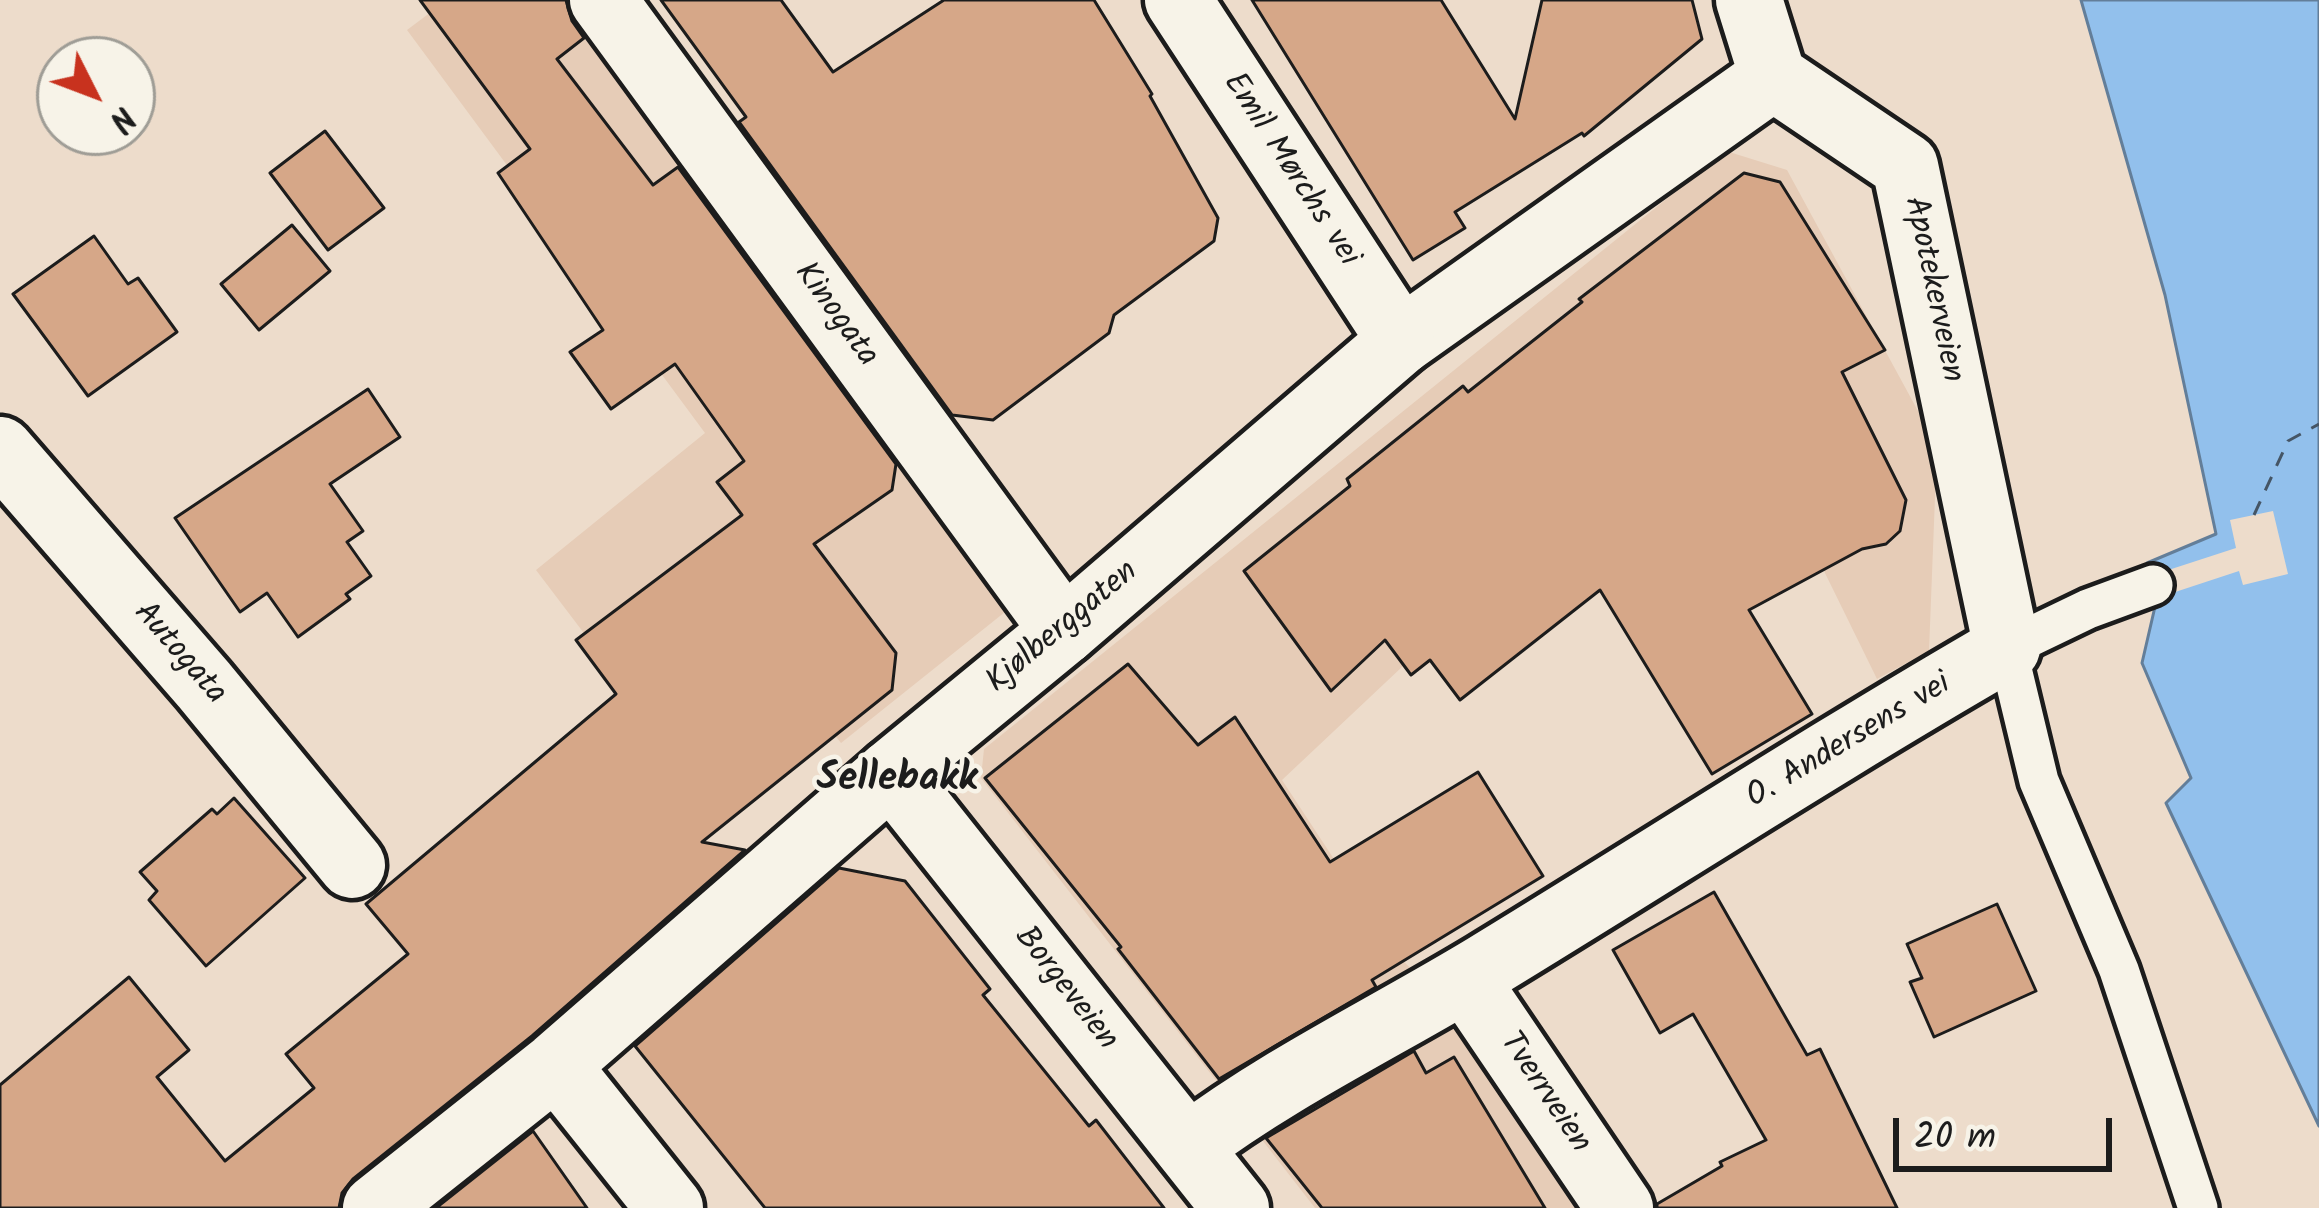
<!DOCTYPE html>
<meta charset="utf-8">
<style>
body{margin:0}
#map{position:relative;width:2319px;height:1208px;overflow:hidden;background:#eddccb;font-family:Kalam,sans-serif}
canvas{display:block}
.north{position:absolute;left:36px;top:36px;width:120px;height:120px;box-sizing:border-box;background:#f7f3e8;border:3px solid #9f9d96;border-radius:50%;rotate:132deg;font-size:33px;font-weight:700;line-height:48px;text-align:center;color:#1c1c1c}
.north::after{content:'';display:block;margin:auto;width:42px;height:54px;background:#c8321e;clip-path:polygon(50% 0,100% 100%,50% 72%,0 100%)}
.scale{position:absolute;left:1893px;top:1118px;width:219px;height:54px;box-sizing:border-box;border:6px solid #1c1c1c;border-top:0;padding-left:15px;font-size:36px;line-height:42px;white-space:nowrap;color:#1c1c1c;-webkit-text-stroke:9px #f7f3e8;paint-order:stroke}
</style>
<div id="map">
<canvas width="2319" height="1208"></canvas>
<div class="north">N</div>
<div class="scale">20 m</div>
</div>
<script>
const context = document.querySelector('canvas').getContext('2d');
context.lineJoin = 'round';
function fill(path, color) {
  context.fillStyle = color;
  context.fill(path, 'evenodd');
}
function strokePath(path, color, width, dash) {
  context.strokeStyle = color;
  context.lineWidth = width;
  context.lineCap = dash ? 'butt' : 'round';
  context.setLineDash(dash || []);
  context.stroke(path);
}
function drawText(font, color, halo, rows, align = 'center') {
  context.font = font + ' Kalam,sans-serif';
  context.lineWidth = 9;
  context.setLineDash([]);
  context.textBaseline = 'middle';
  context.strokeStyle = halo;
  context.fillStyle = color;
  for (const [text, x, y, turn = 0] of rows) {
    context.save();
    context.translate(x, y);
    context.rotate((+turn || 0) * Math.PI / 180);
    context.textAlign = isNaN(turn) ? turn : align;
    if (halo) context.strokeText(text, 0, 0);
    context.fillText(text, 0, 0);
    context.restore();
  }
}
const built = new Path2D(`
 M 447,0 L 563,0 L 1005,612 L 841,743 L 736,612 L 621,682 L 536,570 L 705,433 L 407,30 Z
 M 1726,151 L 1787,170 L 1937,446 L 1929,651 L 1877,679 L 1798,518 L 1454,618 L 1282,780 L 1397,955 L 1472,1028 L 1602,1208 L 1315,1208 L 981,778 L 984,749 Z`);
const water = new Path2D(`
 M 2081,0 L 2319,0 L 2319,1126 L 2166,803 L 2191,778 L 2142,663 L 2157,598 L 2147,563 L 2216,534 L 2165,295 Z`);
const pier = new Path2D(`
 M 2273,511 L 2288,574 L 2243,585 L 2239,571 L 2157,598 L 2150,576 L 2236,548 L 2230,520 Z`);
const ferry = new Path2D(`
 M 2254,515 L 2288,441 L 2319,424`);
const building = new Path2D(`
 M 420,0 L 566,0 L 572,21 L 584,38 L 557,59 L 653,185 L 678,167 L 896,464 L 892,490 L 814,544 L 896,653 L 892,690 L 702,842 L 745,850 L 532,1036 L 353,1179 L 342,1193 L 339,1208 L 0,1208 L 0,1085 L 129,977 L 189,1050 L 157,1077 L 225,1161 L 314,1088 L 286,1054 L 408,954 L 366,904 L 616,694 L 576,640 L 742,515 L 717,482 L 744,461 L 675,364 L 611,409 L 570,352 L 603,330 L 498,173 L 530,149 Z
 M 661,0 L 781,0 L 833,72 L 944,0 L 1094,0 L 1152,94 L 1150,96 L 1218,218 L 1214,241 L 1114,315 L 1109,333 L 993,420 L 952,415 L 739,122 L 746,117 Z
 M 1252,0 L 1441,0 L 1515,119 L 1542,0 L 1692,0 L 1702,39 L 1584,136 L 1582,133 L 1455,212 L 1465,228 L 1413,260 Z
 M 325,131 L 384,208 L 328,250 L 270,173 Z
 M 1744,173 L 1780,182 L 1885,350 L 1842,372 L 1906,500 L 1900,531 L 1886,544 L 1862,549 L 1749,610 L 1812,714 L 1712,774 L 1600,590 L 1460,700 L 1430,660 L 1411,675 L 1385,640 L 1331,691 L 1244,571 L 1350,486 L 1347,479 L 1463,386 L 1468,392 L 1582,302 L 1579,299 Z
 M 292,225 L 330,271 L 259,330 L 221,284 Z
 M 94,236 L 128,284 L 138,278 L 177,332 L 88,396 L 13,294 Z
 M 368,389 L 400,437 L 330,484 L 363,531 L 347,542 L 371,576 L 346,594 L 350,599 L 298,637 L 267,593 L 240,612 L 175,518 Z
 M 1128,664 L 1198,745 L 1235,717 L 1330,862 L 1478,772 L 1543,876 L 1372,980 L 1376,987 L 1219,1079 L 1118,949 L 1121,947 L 985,778 Z
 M 234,798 L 305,878 L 206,966 L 149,900 L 157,891 L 140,872 L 212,809 L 217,814 Z
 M 839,868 L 905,881 L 990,989 L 983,995 L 1089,1126 L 1096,1120 L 1164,1208 L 765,1208 L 635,1046 Z
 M 1714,892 L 1807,1055 L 1820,1049 L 1897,1208 L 1657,1208 L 1657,1204 L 1722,1166 L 1720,1162 L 1766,1140 L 1693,1014 L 1660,1033 L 1613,950 Z
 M 1997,904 L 2036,991 L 1934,1037 L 1910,982 L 1922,978 L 1907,944 Z
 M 1414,1051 L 1426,1073 L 1454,1057 L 1545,1208 L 1322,1208 L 1266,1138 Z
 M 533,1131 L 587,1208 L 436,1208 Z`);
const service = new Path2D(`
 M 2153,585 L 2088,609 L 2007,648 L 2039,781 L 2119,970 L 2198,1208`);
const minor = new Path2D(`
 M 603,0 L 1064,631
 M 1401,341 L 1773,77
 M 0,450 L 204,685 L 352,865
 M 1465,979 L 1620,1208
 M 556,1065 L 670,1208
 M 1188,1147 C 1281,1077 1386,1027 1485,967 C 1659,861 1830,750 2007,648 L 1905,166 L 1773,77 L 1749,0
 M 376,1208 L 556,1065 L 891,773`);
const secondary = new Path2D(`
 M 1178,0 L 1401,341 L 1064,631 L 891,773 L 1236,1208`);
const streetNames = [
 ["Emil Mørchs vei",1289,171,57],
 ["Apotekerveien",1931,290,78],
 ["Kinogata",834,316,54],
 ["Kjølberggaten",1064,629,-40],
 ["Autogata",178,655,49],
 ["O. Andersens vei",1850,743,-31],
 ["Borgeveien",1064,990,52],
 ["Tverrveien",1543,1094,56]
];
const quarterNames = [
 ["Sellebakk",897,782]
];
fill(built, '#e6ccb7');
fill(water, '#92c0ec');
strokePath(water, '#637e99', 3);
fill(pier, '#eddccb');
strokePath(ferry, '#455565', 3, [15, 12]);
fill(building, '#d6a788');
strokePath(building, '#1c1c1c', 3);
strokePath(service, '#1c1c1c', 48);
strokePath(minor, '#1c1c1c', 75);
strokePath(secondary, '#1c1c1c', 75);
strokePath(service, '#f7f3e8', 39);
strokePath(minor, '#f7f3e8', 66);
strokePath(secondary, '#f7f3e8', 66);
drawText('33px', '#1c1c1c', '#f7f3e8', streetNames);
drawText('bold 39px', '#1c1c1c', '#f7f3e8', quarterNames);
</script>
